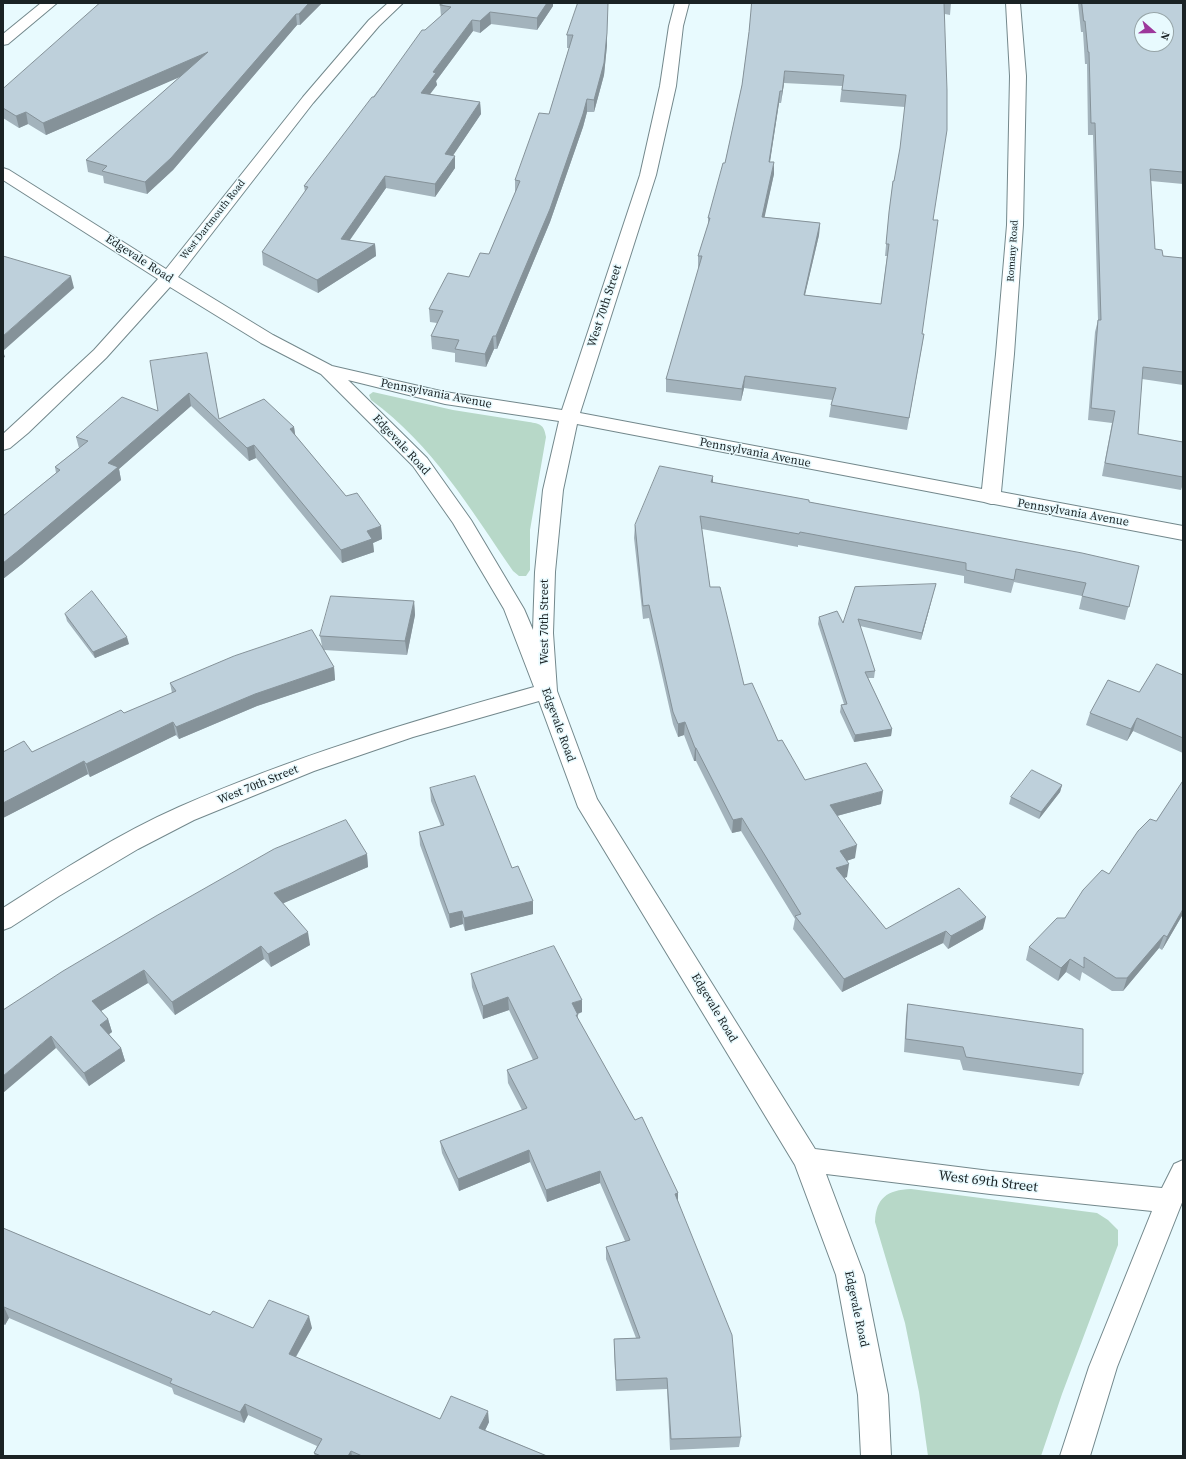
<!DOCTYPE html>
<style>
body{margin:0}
#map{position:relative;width:1186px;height:1459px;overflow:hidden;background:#e8fafe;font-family:"Source Serif 4",serif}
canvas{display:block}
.frame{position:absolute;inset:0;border:4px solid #1a2224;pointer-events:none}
.north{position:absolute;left:1134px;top:12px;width:40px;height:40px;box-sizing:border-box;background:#e8fafe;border:1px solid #96a4a7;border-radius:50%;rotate:110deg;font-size:11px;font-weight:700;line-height:16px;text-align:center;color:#1a2224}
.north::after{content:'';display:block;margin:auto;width:14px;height:18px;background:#9d379b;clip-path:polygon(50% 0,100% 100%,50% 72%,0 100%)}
</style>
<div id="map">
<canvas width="1186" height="1459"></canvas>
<div class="frame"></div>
<div class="north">N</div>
</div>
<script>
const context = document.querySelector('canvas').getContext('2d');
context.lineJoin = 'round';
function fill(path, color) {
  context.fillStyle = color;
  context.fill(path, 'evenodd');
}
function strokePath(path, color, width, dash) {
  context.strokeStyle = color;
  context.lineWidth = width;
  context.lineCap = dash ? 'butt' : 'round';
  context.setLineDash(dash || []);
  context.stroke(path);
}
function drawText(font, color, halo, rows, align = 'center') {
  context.font = font + ' "Source Serif 4",serif';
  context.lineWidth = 3;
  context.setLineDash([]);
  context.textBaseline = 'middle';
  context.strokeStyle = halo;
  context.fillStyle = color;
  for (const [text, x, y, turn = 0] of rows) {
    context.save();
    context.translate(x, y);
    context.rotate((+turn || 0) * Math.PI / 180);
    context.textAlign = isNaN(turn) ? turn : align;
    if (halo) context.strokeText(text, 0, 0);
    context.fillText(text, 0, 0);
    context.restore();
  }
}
const green = new Path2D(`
 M 373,392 L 453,410 L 529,422 C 540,424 544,424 546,437 L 530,530 L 530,570 L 526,576 L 519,576 L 513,571 C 471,510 432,444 371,400 L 369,395 Z
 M 911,1189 L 1097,1213 L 1108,1220 L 1118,1230 L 1118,1245 L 1062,1394 L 1041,1456 L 928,1456 L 919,1392 L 905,1323 L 875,1222 C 876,1198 887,1190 911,1189 Z`);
const minor = new Path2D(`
 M 41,3 L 57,3 L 8,44 L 3,45 L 3,34 Z
 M 388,3 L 403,3 L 379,26 L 313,103 L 178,277 L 273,335 L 332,366 L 445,392 L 562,410 L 640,175 L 660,86 L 669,26 L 675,3 L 689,3 L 683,26 L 676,86 L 656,175 L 580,413 L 982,489 L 996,354 L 1007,225 L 1010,76 L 1006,3 L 1020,3 L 1026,76 L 1023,225 L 1014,354 L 1001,492 L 1183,526 L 1183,540 L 994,504 L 991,504 L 984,502 L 577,424 L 563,490 L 555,572 L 553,633 L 557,691 L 597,799 L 815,1149 L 990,1171 L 1162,1188 L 1174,1164 L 1183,1160 L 1183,1200 L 1117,1367 L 1090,1456 L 1060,1456 L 1089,1367 L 1152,1211 L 990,1194 L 826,1174 L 864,1275 L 888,1395 L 891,1456 L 861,1456 L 858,1395 L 836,1275 L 795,1165 L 578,807 L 539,701 L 413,737 L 314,771 L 194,820 L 138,849 L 59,896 L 11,927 L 3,930 L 3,908 C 59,872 118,834 179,807 C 295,756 412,721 534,687 L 504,609 L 453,523 L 413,466 L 321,374 L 261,343 L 170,287 L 106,358 L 28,433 L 10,448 L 3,450 L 3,434 L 94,350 L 158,279 L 3,180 L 3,168 L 9,170 L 166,269 L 303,97 L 369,20 ZM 348,380 L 445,404 L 559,421 L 543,490 L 535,572 L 533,630 L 524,609 L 471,520 L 427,458 Z`);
const wall = new Path2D(`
 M 100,3 L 322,3 L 300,25 L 297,25 L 173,170 L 147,194 L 104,183 L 103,176 L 88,172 L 86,160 L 181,76 L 46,135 L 28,124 L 19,128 L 3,118 L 3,89 Z
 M 553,3 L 553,6 L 537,30 L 491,24 L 480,33 L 473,31 L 436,81 L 437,85 L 429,94 L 480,102 L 481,114 L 453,155 L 455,168 L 435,197 L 386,188 L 350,240 L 375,244 L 376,256 L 318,293 L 263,265 L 262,252 L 305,192 L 304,186 L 425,30 L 441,16 L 440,5 Z
 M 578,3 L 607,45 L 604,75 L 594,112 L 587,112 L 583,127 L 550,222 L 497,349 L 494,349 L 486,367 L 455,362 L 455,353 L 432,349 L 431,336 L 437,323 L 430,322 L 429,309 L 469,277 L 489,254 L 515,193 L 515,180 L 549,114 L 569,48 L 567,48 L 567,35 Z
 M 752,3 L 951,3 L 950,15 L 945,14 L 933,220 L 922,334 L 924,334 L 907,430 L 829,417 L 831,405 L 832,400 L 744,388 L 741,401 L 666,392 L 666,379 L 699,268 L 698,268 L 698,256 L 708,225 L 708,218 L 725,163 L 742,85 L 749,32 ZM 784,83 L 842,86 L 840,102 L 905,107 L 900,151 L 894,181 L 893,181 L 888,224 L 885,256 L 887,256 L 881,304 L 805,295 L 819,235 L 820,223 L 764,217 L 774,174 L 770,162 L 779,103 L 781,103 Z
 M 1078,3 L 1183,3 L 1183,184 L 1151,181 L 1155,249 L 1163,256 L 1183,262 L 1183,385 L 1142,379 L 1138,434 L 1183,442 L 1183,484 L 1181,490 L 1102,476 L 1112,423 L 1088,420 L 1095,332 L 1098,320 L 1093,135 L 1088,135 L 1087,64 L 1085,64 L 1083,32 L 1081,32 Z
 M 207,353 L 219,419 L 294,427 L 295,435 L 346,496 L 381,526 L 382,539 L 373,543 L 374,552 L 342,563 L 256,458 L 249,461 L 191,406 L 119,469 L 121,480 L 22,564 L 3,579 L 3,516 L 56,473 L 55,467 L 79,448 L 76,437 L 158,411 Z
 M 713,483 L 809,500 L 809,502 L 1139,566 L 1125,620 L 1079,609 L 1082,596 L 1014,582 L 1011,593 L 964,583 L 964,576 L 798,545 L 798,547 L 702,529 L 710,587 L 744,685 L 778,741 L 805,780 L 881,804 L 837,816 L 855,858 L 846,861 L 847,877 L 844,878 L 886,929 L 983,929 L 948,949 L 943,943 L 842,992 L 793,929 L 795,919 L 741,831 L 732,833 L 696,761 L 694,761 L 684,735 L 678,737 L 673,724 L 649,618 L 643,619 L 634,538 L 635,525 Z
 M 936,584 L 934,591 L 921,640 L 860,626 L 875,671 L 874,678 L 868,678 L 892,729 L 891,736 L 854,742 L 840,712 L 841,705 L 844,704 L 818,624 L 819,617 L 843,623 Z
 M 414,601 L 415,615 L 407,655 L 324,650 L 334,667 L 335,680 L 257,706 L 179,739 L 176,735 L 90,777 L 88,774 L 3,818 L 3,752 L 32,752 L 172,693 L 170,683 L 322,646 L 320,636 Z
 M 65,614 L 129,644 L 95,658 L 67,621 Z
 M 1183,675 L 1183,753 L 1133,731 L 1127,741 L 1086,725 L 1090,713 L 1139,692 Z
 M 1062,785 L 1060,792 L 1039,819 L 1009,804 L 1011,797 Z
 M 430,788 L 512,868 L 533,914 L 465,931 L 463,924 L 450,928 L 420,845 L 419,832 L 441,826 L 431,801 Z
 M 367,854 L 368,867 L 283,903 L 310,945 L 271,967 L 264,959 L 175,1015 L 148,983 L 101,1011 L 108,1019 L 112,1032 L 109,1034 L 121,1048 L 125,1061 L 89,1086 L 56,1048 L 3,1010 Z
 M 1183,914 L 1162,950 L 1159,948 L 1123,991 L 1112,991 L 1082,972 L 1080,981 L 1066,972 L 1058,981 L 1026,960 L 1029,947 Z
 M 471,974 L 582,1012 L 578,1014 L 578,1019 L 635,1120 L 678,1193 L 678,1201 L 741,1437 L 739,1447 L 670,1450 L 667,1389 L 616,1391 L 614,1350 L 614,1339 L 636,1338 L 606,1259 L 606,1247 L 625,1241 L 600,1183 L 547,1202 L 530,1162 L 459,1191 L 442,1153 L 440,1141 L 522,1110 L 508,1083 L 507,1070 L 533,1060 L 509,1010 L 483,1019 L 472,987 Z
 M 908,1004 L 1083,1074 L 1079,1086 L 963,1070 L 960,1060 L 904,1052 L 906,1017 Z
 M 3,1228 L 210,1315 L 253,1328 L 312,1328 L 296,1357 L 440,1419 L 489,1422 L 485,1430 L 547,1456 L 315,1456 L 314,1453 L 317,1446 L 248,1415 L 244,1423 L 174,1394 L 172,1388 L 9,1318 L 5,1325 L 3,1324 Z`);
const shadedWall = new Path2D(`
 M 309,3 L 322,3 L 300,25 L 299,14 Z
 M 547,3 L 553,3 L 553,6 L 537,30 L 537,18 Z
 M 490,12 L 491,24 L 480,33 L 480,21 Z
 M 296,14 L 297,25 L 173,170 L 147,194 L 145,182 Z
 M 472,20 L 473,31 L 436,81 L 437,85 L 422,105 L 421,93 L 433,72 Z
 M 607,33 L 607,45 L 604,75 L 594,112 L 594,100 Z
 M 208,52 L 210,64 L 46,135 L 43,123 Z
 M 785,71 L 784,83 L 781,103 L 782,91 Z
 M 780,91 L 779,103 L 768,174 L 769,162 Z
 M 587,99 L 587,112 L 583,127 L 550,222 L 497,349 L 496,336 Z
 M 480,102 L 481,114 L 446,166 L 445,154 Z
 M 26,112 L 28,124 L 19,128 L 16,116 Z
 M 455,156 L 455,168 L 435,197 L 435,184 Z
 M 774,162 L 774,174 L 762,229 L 762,217 Z
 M 385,176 L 386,188 L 342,251 L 341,239 Z
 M 820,223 L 819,235 L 802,307 L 804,295 Z
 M 375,244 L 376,256 L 318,293 L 317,280 Z
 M 71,276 L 74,288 L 3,351 L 5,357 L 3,358 L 3,336 Z
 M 924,334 L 922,346 L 907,430 L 909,418 Z
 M 493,336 L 494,349 L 486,367 L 485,354 Z
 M 745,376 L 744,388 L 741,401 L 742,389 Z
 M 189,393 L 191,406 L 119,469 L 121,480 L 22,564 L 3,579 L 3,563 L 108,463 Z
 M 294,427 L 296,440 L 290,429 Z
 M 254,445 L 256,458 L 249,461 L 247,448 Z
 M 713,476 L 713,489 L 711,482 Z
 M 381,526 L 382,539 L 373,543 L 374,552 L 342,563 L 341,550 L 367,531 Z
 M 936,584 L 934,591 L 921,640 L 922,633 Z
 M 414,601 L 415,615 L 407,655 L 405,641 Z
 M 127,637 L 129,644 L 95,658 L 93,652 Z
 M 334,667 L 335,680 L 257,706 L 179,739 L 176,727 L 255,694 Z
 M 1137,718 L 1133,731 L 1127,741 L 1131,729 Z
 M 173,722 L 176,735 L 90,777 L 86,764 Z
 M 685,722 L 684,735 L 678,737 L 678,724 Z
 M 892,729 L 891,736 L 854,742 L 855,735 Z
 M 695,748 L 696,748 L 696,761 L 694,761 Z
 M 84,761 L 88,774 L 3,818 L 3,803 Z
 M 1062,785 L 1060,792 L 1039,819 L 1041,812 Z
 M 883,791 L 881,804 L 829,818 L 830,805 Z
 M 742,818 L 741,831 L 732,833 L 733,820 Z
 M 857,845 L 855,858 L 838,864 L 840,851 Z
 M 367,854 L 368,867 L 277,906 L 274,893 Z
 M 849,864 L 847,877 L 834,881 L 836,868 Z
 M 533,901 L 533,914 L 465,931 L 464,918 Z
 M 1183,909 L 1183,914 L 1162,950 L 1167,937 Z
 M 462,911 L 463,924 L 450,928 L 449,914 Z
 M 986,917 L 983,929 L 948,949 L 951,936 Z
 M 946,931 L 943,943 L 842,992 L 844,979 Z
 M 308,932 L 310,945 L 271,967 L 268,954 Z
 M 1164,935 L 1159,948 L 1123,991 L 1127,978 Z
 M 261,946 L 264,959 L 175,1015 L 172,1002 Z
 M 1070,959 L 1066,972 L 1058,981 L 1061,968 Z
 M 144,970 L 148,983 L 96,1014 L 92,1001 Z
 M 508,997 L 509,1010 L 483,1019 L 483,1006 Z
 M 582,1000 L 582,1012 L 572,1016 L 572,1003 Z
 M 108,1019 L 112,1032 L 104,1038 L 100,1025 Z
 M 51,1036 L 56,1048 L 3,1093 L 3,1076 Z
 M 121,1048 L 125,1061 L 89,1086 L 84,1073 Z
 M 529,1150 L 530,1162 L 459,1191 L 458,1179 Z
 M 600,1171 L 600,1183 L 547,1202 L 546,1190 Z
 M 678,1193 L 678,1205 L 675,1194 Z
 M 4,1307 L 9,1318 L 5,1325 L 3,1321 L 3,1308 Z
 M 309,1316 L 312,1328 L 291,1365 L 289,1354 Z
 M 245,1404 L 248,1415 L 244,1423 L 240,1412 Z
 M 488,1411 L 489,1422 L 481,1439 L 479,1428 Z
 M 351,1451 L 352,1456 L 348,1456 Z`);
const building = new Path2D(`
 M 100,3 L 309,3 L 299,14 L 296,14 L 171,158 L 145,182 L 102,171 L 107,166 L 86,160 L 208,52 L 43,123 L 26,112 L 16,116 L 3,108 L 3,89 Z
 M 445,3 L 547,3 L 537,18 L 490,12 L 480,21 L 472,20 L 433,72 L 436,73 L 421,93 L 480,102 L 445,154 L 455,156 L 435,184 L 385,176 L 341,239 L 375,244 L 317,280 L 262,252 L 308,187 L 304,186 L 372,97 L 374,97 L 422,30 L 425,30 L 451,7 L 440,5 Z
 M 578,3 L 608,3 L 607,33 L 604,63 L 594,100 L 587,99 L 583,114 L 550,209 L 496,336 L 493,336 L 485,354 L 455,349 L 459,340 L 431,336 L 443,311 L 429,309 L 448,273 L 469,277 L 480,253 L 489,254 L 520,181 L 515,180 L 539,113 L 549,114 L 573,35 L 567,35 Z
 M 752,3 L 944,3 L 947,90 L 947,130 L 933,220 L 938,220 L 922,334 L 924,334 L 909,418 L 831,405 L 836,388 L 745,376 L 742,389 L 666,379 L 702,256 L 698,256 L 710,218 L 708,218 L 723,163 L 725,163 L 742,85 L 749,32 ZM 785,71 L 844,75 L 842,90 L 906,95 L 900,148 L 894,181 L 893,181 L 889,212 L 886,244 L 889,244 L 881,304 L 804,295 L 820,223 L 762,217 L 774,162 L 769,162 L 780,91 L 782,91 Z
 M 1082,3 L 1183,3 L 1183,172 L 1150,169 L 1155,249 L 1162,250 L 1163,256 L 1183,258 L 1183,372 L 1143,367 L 1138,434 L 1183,442 L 1183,477 L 1105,463 L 1115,411 L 1091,408 L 1098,320 L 1101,320 L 1095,123 L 1091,123 L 1089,52 L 1088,52 L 1085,21 L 1084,21 ZM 1142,20 L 1166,20 L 1166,44 L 1142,44 Z
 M 3,256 L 71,276 L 3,336 Z
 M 207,353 L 219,419 L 264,399 L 294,427 L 290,429 L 346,496 L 357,493 L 381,526 L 367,531 L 372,539 L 341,550 L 254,445 L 247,448 L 189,393 L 108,463 L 118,467 L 18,551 L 3,563 L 3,516 L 60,470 L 55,467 L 88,441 L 76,437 L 122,397 L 158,411 L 150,361 Z
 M 660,466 L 713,476 L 711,482 L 809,500 L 809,502 L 1082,553 L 1139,566 L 1129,607 L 1082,596 L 1086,583 L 1016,569 L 1014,580 L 966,570 L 966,563 L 800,532 L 799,534 L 700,516 L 710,587 L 720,587 L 744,685 L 752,683 L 778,741 L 782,740 L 805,780 L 866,763 L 883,791 L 830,805 L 857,845 L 840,851 L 849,864 L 836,868 L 886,929 L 959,888 L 986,917 L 951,936 L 946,931 L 844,979 L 795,916 L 801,914 L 742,818 L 733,820 L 696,748 L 695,748 L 685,722 L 678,724 L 673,712 L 649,605 L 643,606 L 635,525 Z
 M 936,584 L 922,633 L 858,619 L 875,671 L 865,672 L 892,729 L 855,735 L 841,705 L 847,704 L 819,617 L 837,611 L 843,623 L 855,587 Z
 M 92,591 L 127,637 L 93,652 L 65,614 Z
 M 331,596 L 414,601 L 405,641 L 320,636 Z
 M 312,630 L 334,667 L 255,694 L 176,727 L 173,722 L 86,764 L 84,761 L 3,803 L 3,752 L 24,741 L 32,752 L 121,710 L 124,713 L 176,691 L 170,683 L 234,656 Z
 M 1157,664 L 1183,675 L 1183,738 L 1137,718 L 1131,729 L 1090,713 L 1108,680 L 1139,692 Z
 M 1032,770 L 1062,785 L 1041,812 L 1011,797 Z
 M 475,776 L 512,868 L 518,866 L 533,901 L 464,918 L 462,911 L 449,914 L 419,832 L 444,825 L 430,788 Z
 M 1183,781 L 1183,909 L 1167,937 L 1164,935 L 1127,978 L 1116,978 L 1084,957 L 1084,968 L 1070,959 L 1061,968 L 1029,947 L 1057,918 L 1065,918 L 1083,890 L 1102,870 L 1109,874 L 1138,831 L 1150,819 L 1156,821 Z
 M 346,820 L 367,854 L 274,893 L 308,932 L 268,954 L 261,946 L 172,1002 L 144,970 L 92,1001 L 108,1019 L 100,1025 L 121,1048 L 84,1073 L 51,1036 L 3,1076 L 3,1010 L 63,971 L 156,916 L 274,849 Z
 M 554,946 L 582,1000 L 572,1003 L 578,1015 L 576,1015 L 635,1120 L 642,1117 L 678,1193 L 675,1194 L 732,1335 L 741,1437 L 671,1439 L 667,1378 L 616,1380 L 614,1339 L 640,1338 L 606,1247 L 630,1240 L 600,1171 L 546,1190 L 529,1150 L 458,1179 L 440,1141 L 527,1108 L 507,1070 L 538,1058 L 508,997 L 483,1006 L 471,974 Z
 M 908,1004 L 1083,1029 L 1083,1074 L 966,1057 L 963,1047 L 906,1039 Z
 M 3,1228 L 210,1315 L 213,1311 L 253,1328 L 269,1300 L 309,1316 L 289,1354 L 440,1419 L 451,1396 L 488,1411 L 479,1428 L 547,1456 L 362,1456 L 351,1451 L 348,1456 L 321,1456 L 314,1453 L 322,1439 L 245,1404 L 240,1412 L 170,1383 L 172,1379 L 4,1307 L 3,1308 Z`);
const farStreetnames = [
 ["West Dartmouth Road",213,220,-52],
 ["Romany Road",1013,251,-86]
];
const streetNames = [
 ["Edgevale Road",139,259,33],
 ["West 70th Street",605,306,-72],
 ["Pennsylvania Avenue",436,394,11],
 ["Edgevale Road",401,445,47],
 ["Pennsylvania Avenue",755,453,11],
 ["Pennsylvania Avenue",1073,513,10],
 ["West 70th Street",545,622,-90],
 ["Edgevale Road",558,725,70],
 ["West 70th Street",258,785,-22],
 ["Edgevale Road",714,1008,59],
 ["Edgevale Road",856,1309,78]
];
const nearStreetnames = [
 ["West 69th Street",988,1182,7]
];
fill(green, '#b7d8c8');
strokePath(minor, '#73888c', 2);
fill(minor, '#fff');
fill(wall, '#a3b3bc');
fill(shadedWall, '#859299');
fill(building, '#bed0db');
strokePath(building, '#859299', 1);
drawText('10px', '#1a2224', '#e8fafe', farStreetnames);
drawText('12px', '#1a2224', '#e8fafe', streetNames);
drawText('14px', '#1a2224', '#e8fafe', nearStreetnames);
</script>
